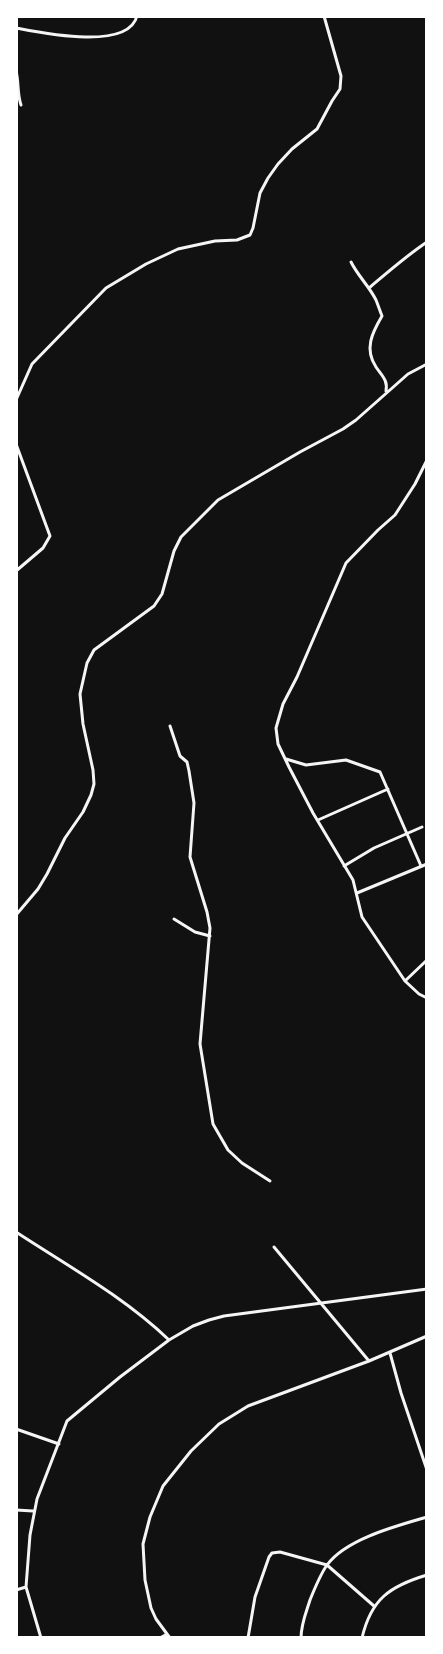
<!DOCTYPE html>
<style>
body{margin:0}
#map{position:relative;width:443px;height:1654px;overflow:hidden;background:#111;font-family:Montserrat,sans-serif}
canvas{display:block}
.frame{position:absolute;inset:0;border:18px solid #fff;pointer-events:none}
</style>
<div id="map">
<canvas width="443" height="1654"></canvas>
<div class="frame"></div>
</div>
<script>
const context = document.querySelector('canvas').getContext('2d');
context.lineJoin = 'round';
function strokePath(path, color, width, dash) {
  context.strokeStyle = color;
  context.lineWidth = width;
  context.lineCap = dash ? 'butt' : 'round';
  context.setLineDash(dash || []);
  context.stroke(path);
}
const minor = new Path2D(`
 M 16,28 C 42,33 128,51 137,16
 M 16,71 C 19,82 17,94 21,105
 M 351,262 C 358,276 369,286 376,300 C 378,305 380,311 382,316 C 372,333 364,349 376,367 C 382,376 388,380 386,391
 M 369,288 C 388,272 406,256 427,242
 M 16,400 L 32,364 L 106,288 L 146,264 L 178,249 L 215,241 L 237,240 L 250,235 L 253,228 L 260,193 L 268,178 L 278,164 L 292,149 L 317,129 L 332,101 L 340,89 L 341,76 L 324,16
 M 16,444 L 50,536 L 43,548 L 16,571
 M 427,460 L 415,484 L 395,515 L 378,530 L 346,563 L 297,677 L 283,704 L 276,728 L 278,744 L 289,767 L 313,813 L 353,880 L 362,917 L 405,981 L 419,994 L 427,998
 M 170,726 L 180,756 L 187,762 L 189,771 L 194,803 L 190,857 L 207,912 L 210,928 L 200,1044 L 213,1124 L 228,1150 L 242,1163 L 270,1181
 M 286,759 L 306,765 L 346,760 L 380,772 L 421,866
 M 318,820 L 388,789
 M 344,866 L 374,848 L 422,827
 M 357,893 L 427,864
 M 16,915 L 38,889 L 47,874 L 65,838 L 83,812 L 91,795 L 94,784 L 93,770 L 83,724 L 80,694 L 87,663 L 94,650 L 154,606 L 162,594 L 174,551 L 181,537 L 218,500 L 300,452 L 343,429 L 356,420 L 408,374 L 427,364
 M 174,919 L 195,932 L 210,936
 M 405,981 L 427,960
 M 16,1232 C 68,1266 124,1297 169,1340
 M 274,1247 L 369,1361
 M 390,1353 L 401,1393 L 427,1470
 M 16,1429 L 59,1444
 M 16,1510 L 33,1511
 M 16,1590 L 26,1587
 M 41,1638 L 26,1587 L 30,1535 L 37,1499 L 67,1421 L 120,1377 L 169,1340 L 193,1326 L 209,1320 L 224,1316 L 427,1289
 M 160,1638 L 167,1634
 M 170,1638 L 156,1619 L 151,1608 L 145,1580 L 143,1544 L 150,1517 L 163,1486 L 191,1451 L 219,1424 L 248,1406 L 369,1361 L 427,1336
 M 248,1638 L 255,1597 L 269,1557 L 272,1553 L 280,1552 L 327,1565 L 374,1606
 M 301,1638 C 301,1624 306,1613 310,1600 C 314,1590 320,1575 327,1565 C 346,1539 396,1526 427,1517
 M 362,1638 C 371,1599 390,1586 427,1575`);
strokePath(minor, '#f5f5f5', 3);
</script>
